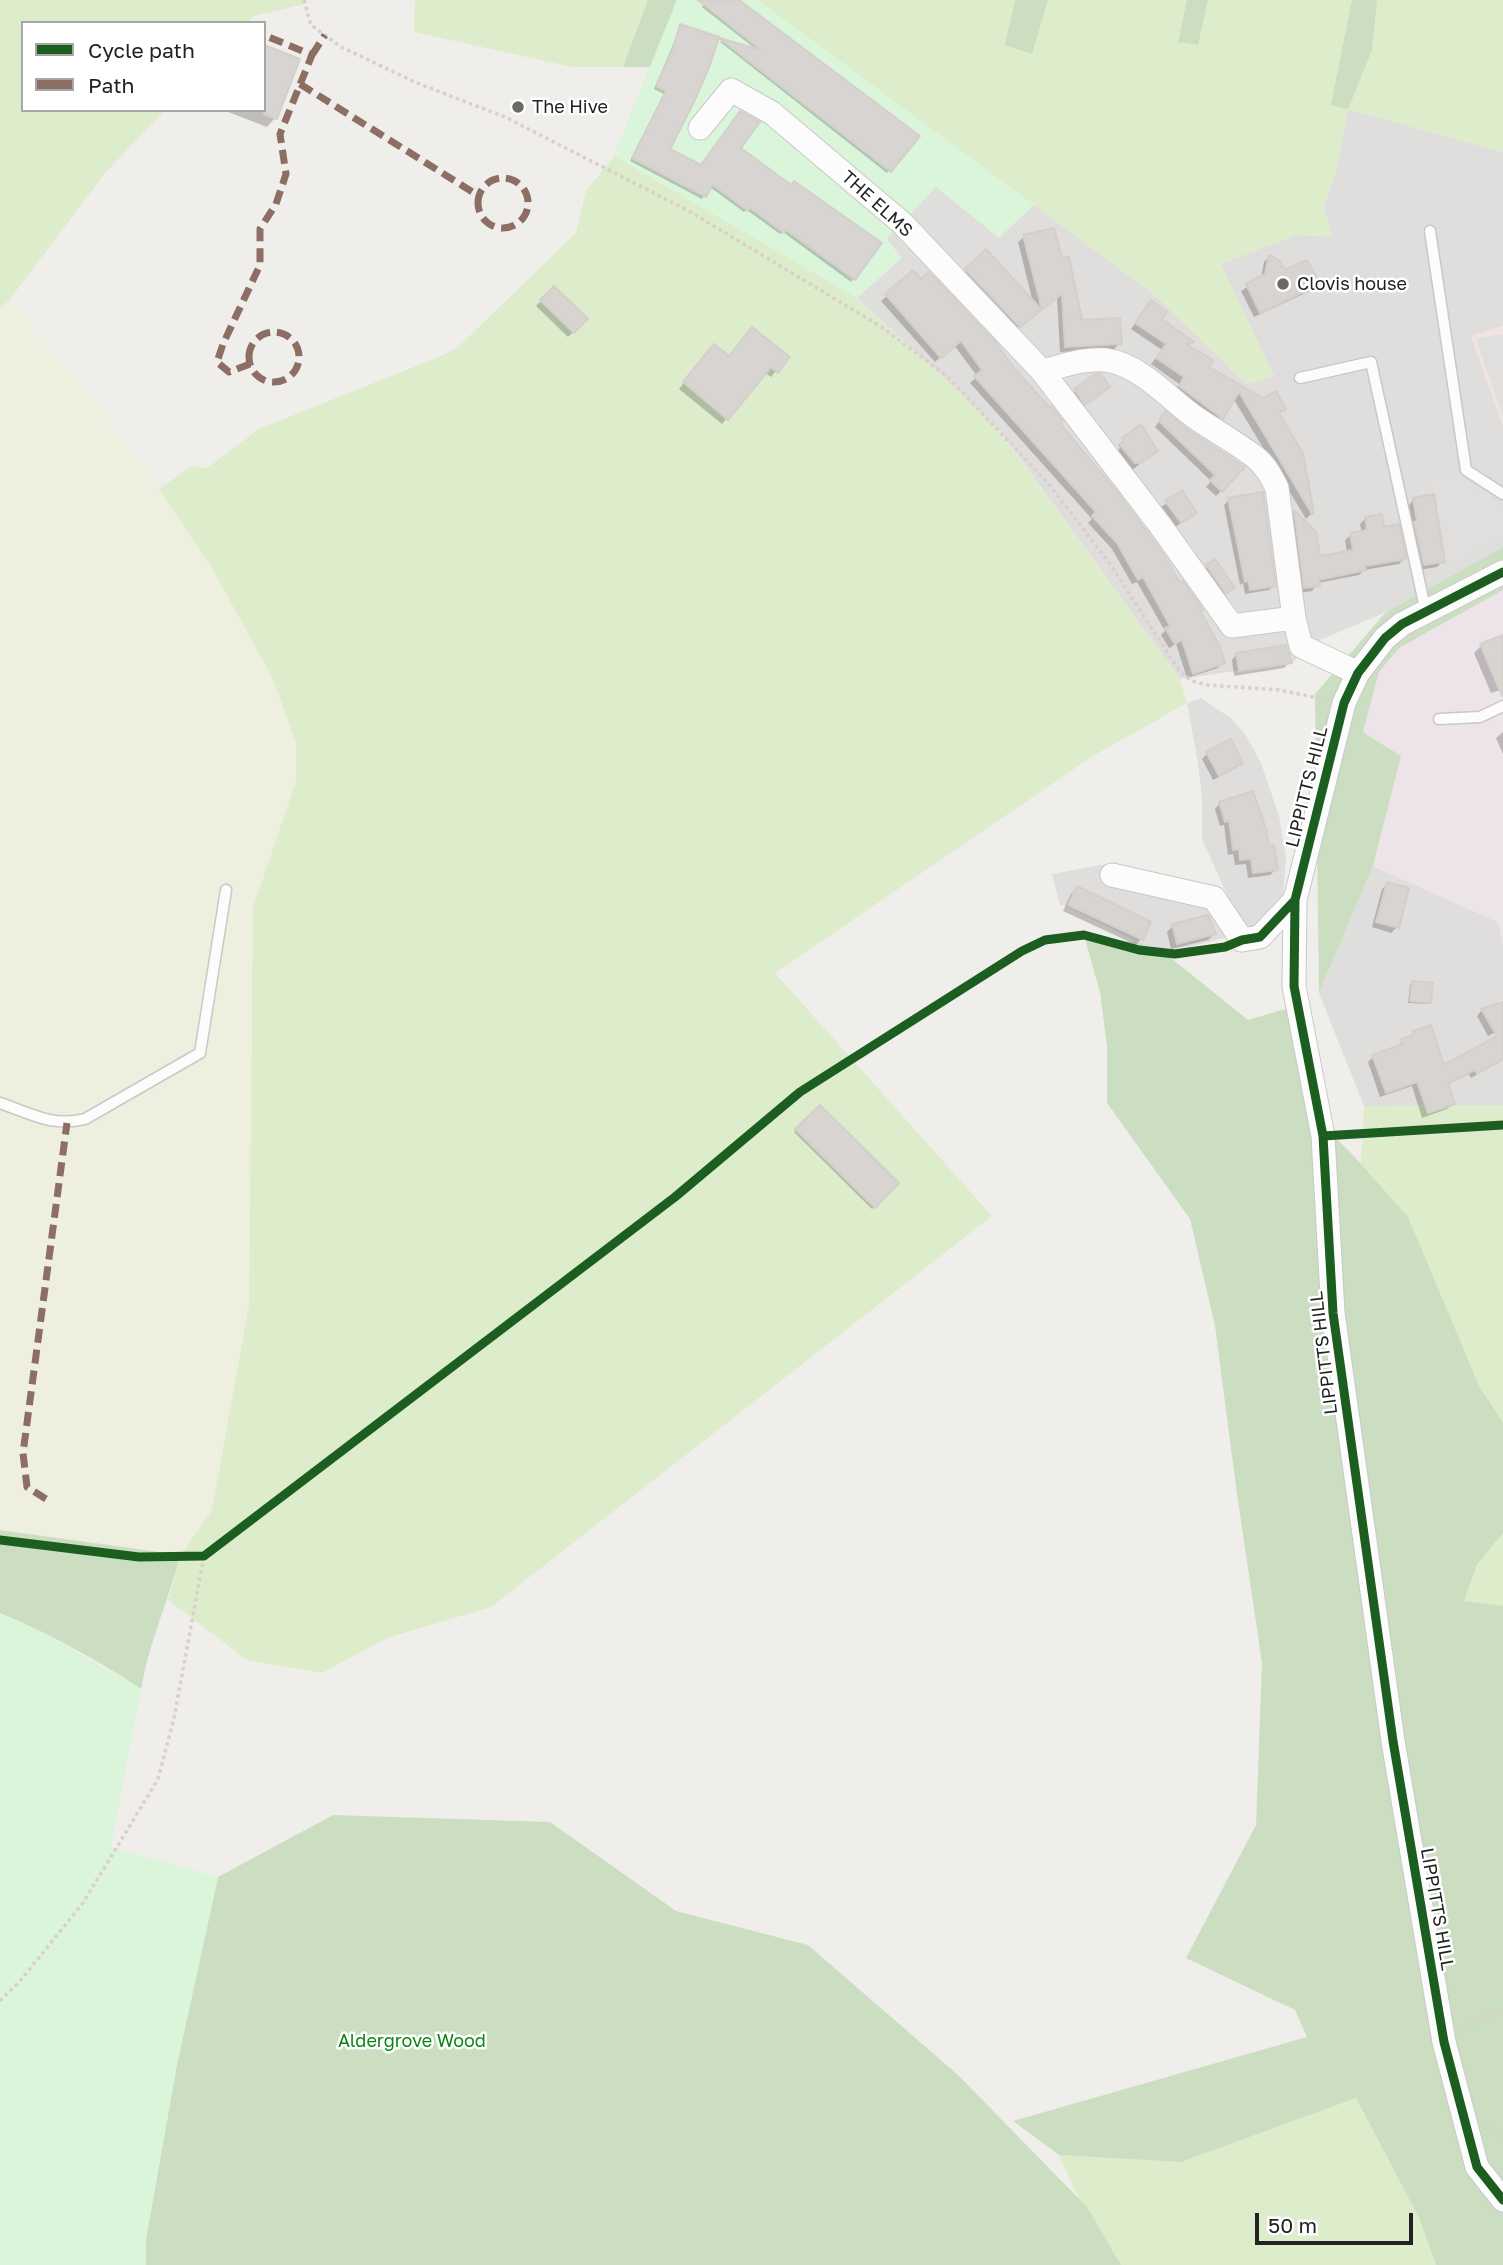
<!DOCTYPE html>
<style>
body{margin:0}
#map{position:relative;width:1503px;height:2265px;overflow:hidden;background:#f0eeeb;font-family:"Golos Text",sans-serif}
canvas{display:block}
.legend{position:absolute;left:21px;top:21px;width:245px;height:91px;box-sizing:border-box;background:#fff;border:2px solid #a7a7a7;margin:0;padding:9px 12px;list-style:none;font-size:21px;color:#222}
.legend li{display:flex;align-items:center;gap:14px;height:35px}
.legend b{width:35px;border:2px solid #a7a7a7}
.scale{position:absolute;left:1255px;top:2213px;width:158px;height:32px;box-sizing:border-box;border:4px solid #222;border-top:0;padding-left:9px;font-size:21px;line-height:24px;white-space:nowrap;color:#222;-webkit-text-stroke:5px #fff;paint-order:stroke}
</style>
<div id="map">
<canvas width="1503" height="2265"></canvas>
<ul class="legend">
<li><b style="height:9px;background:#1b5e20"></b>Cycle path</li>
<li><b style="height:9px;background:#8d6e63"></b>Path</li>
</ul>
<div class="scale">50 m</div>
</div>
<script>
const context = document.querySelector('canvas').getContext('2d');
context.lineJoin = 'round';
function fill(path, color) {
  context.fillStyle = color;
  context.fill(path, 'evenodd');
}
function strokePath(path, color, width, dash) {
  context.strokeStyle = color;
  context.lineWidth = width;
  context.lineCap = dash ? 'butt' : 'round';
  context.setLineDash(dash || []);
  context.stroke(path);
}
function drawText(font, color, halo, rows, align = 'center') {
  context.font = font + ' "Golos Text",sans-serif';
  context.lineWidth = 5;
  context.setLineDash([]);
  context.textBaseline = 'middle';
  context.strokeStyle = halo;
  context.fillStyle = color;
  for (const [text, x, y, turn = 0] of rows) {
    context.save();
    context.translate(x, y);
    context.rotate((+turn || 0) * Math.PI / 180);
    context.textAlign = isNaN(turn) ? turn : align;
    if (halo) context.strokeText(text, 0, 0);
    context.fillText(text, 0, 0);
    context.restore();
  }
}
const residential = new Path2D(`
 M 677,0 L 758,0 L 1155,295 L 1246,384 L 1274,376 L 1220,264 L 1296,235 L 1332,236 L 1323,207 L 1336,171 L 1348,109 L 1503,152 L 1503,326 L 1471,336 L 1503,426 L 1503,547 L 1386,612 L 1313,643 L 1292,663 L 1180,679 L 997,427 L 857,298 L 614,156 Z
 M 1201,698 L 1232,719 L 1245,734 L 1261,763 L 1279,816 L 1286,857 L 1282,912 L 1253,930 L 1242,928 L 1202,839 L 1202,798 L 1198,763 L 1187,703 Z
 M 1117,862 L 1115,888 L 1202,900 L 1228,937 L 1161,954 L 1066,906 L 1060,905 L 1052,874 Z
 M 1373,866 L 1498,922 L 1503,945 L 1503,1105 L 1364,1106 L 1319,993 Z`);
const commercial = new Path2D(`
 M 1503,326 L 1503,426 L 1471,336 Z`);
const industrial = new Path2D(`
 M 1503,590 L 1503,945 L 1498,922 L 1373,866 L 1401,756 L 1363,732 L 1379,672 L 1399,648 Z`);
const farmland = new Path2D(`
 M 10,299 L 130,446 L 211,566 L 273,679 L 296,743 L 296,781 L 253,908 L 249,1305 L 212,1510 L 181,1555 L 0,1530 L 0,308 Z`);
const grass = new Path2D(`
 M 0,0 L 307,0 L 304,4 L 254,16 L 248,23 L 23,23 L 23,110 L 165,110 L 105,173 L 10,299 L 0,308 Z
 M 415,0 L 677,0 L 650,67 L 572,67 L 414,32 Z
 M 758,0 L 1503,0 L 1503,152 L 1348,109 L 1336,171 L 1323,206 L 1333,237 L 1296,235 L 1221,264 L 1274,376 L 1246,384 L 1155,295 Z
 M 614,156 L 857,298 L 994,424 L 1180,679 L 1187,703 L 1093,756 L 775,973 L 992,1216 L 491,1607 L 387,1638 L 322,1673 L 247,1660 L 168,1600 L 181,1555 L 212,1510 L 249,1305 L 253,908 L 296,781 L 296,743 L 273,679 L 211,566 L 159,489 L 192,466 L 207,468 L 259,429 L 446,354 L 458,347 L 576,233 L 586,191 Z
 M 1503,1105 L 1503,1621 L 1377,1616 L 1353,1306 L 1364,1106 Z
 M 1356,2098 L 1419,2218 L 1436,2265 L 1121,2265 L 1087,2208 L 1078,2198 L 1059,2155 L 1181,2162 Z`);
const forest = new Path2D(`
 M 648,0 L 677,0 L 650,67 L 623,67 Z
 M 1015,0 L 1048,0 L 1032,54 L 1005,45 Z
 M 1187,0 L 1208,0 L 1198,45 L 1178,42 Z
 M 1352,0 L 1377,0 L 1372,50 L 1348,109 L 1331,105 Z
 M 1503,547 L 1503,590 L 1399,648 L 1379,672 L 1363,732 L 1401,756 L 1373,866 L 1319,993 L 1315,694 L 1386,612 Z
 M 1084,935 L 1141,943 L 1156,953 L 1166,954 L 1248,1020 L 1302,1004 L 1316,1056 L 1306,1109 L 1352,1154 L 1408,1217 L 1479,1386 L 1503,1423 L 1503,1533 L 1477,1564 L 1464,1601 L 1503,1606 L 1503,2265 L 1436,2265 L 1419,2218 L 1356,2098 L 1181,2162 L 1059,2155 L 1013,2121 L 1307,2037 L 1295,2010 L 1186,1958 L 1256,1825 L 1262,1663 L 1237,1494 L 1215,1326 L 1190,1219 L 1107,1103 L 1107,1047 L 1100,992 Z
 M 0,1530 L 181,1555 C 168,1600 149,1643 141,1689 C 97,1659 49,1634 0,1613 Z
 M 333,1815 L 550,1822 L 676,1911 L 808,1945 L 958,2075 L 1087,2207 L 1121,2265 L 146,2265 L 146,2239 L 177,2064 L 218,1877 Z`);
const park = new Path2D(`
 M 677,0 L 758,0 L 1034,205 L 999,238 L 936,187 L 887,239 L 902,258 L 857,298 L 614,156 Z
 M 0,1613 L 40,1631 L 141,1689 L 111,1847 L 218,1877 L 177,2064 L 146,2239 L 146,2265 L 0,2265 Z`);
const parking = new Path2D(`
 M 1503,334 L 1503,416 L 1476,339 Z
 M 1461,474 L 1503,506 L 1503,537 L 1449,570 L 1430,481 Z`);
const shadow = new Path2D(`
 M 707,0 L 737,0 L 917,136 L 887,173 L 719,41 L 757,50 L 702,7 Z
 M 681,26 L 667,150 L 701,167 L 738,148 L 790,187 L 879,244 L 851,282 L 783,232 L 780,234 L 747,210 L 744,212 L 710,187 L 702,199 L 630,161 L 664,94 L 654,89 Z
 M 223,110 L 264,110 L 275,118 L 267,127 Z
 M 1024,237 L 1081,322 L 1120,343 L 1114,349 L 1060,352 L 1057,298 L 1013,331 L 961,276 L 986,252 L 1033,303 L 1018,242 Z
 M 1269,257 L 1285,272 L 1318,284 L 1312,290 L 1254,317 L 1241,291 L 1261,278 L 1264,262 Z
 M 913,273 L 1013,369 L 1059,425 L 1198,612 L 1223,662 L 1218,668 L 1187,678 L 1176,644 L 1169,648 L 1161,635 L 1165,631 L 1137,582 L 1132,584 L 1112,549 L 1088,523 L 1092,519 L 970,383 L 977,376 L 954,345 L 935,362 L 881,301 Z
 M 554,288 L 586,319 L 568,337 L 536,306 Z
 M 1146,308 L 1192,342 L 1187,347 L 1206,368 L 1263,400 L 1284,409 L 1278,415 L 1312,513 L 1306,519 L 1233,398 L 1216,423 L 1174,392 L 1179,384 L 1151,364 L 1162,350 L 1131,329 Z
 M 708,352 L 728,358 L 788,357 L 771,377 L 764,372 L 722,424 L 679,389 Z
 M 1096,376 L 1102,392 L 1079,409 L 1069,396 Z
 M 1165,413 L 1187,431 L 1244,468 L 1216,496 L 1206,487 L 1211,481 L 1155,427 Z
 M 1140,426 L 1150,456 L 1131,471 L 1116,452 L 1120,448 L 1118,445 Z
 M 1182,492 L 1189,518 L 1175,527 L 1160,508 Z
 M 1414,499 L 1443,561 L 1437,567 L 1419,570 L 1409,505 Z
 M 1229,500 L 1274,585 L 1269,590 L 1245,594 L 1243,583 L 1240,585 L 1224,505 Z
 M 1294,513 L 1314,532 L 1319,558 L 1347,553 L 1345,540 L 1351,535 L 1362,533 L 1360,524 L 1366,518 L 1383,529 L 1404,558 L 1399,564 L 1364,570 L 1359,575 L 1318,583 L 1312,591 L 1299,593 L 1289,518 Z
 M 1215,561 L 1231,590 L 1223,595 L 1205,569 Z
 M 1503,636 L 1503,689 L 1491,693 L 1474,653 L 1481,646 Z
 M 1237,654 L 1290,662 L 1284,668 L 1234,676 L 1232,660 Z
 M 1503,732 L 1503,754 L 1496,738 Z
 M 1207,754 L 1241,763 L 1236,768 L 1213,780 L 1202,759 Z
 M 1220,803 L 1267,847 L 1276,869 L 1270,875 L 1248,878 L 1246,864 L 1235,865 L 1233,854 L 1228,855 L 1224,825 L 1220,826 L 1215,809 Z
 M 1387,884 L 1397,927 L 1391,933 L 1372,927 L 1382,889 Z
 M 1077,888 L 1149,923 L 1141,939 L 1136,945 L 1063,911 L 1071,894 Z
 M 1173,926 L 1214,934 L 1208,940 L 1171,949 L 1167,932 Z
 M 1412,982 L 1429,1002 L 1427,1004 L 1408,1003 L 1410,985 Z
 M 1503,1008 L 1503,1028 L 1488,1036 L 1477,1016 L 1482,1010 Z
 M 1414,1033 L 1443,1068 L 1503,1038 L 1503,1060 L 1471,1078 L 1469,1074 L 1446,1085 L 1453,1103 L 1447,1109 L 1422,1118 L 1412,1086 L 1380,1097 L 1368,1062 L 1373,1057 L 1397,1046 Z
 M 820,1107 L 897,1183 L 872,1209 L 794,1132 Z`);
const building = new Path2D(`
 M 698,0 L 739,0 L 920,136 L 891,172 L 719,38 L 761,50 Z
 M 680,24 L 719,37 L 710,65 L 694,102 L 670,149 L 701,165 L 740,111 L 760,122 L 741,148 L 791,185 L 794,181 L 882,243 L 855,280 L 786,230 L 784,233 L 750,208 L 748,211 L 713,185 L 706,197 L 632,158 L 666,91 L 656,86 L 673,49 Z
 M 264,45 L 300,59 L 277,119 L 264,114 Z
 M 1054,228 L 1062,258 L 1069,257 L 1082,320 L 1120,318 L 1122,344 L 1065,347 L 1062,294 L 1020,327 L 965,269 L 986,249 L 1042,310 L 1023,235 Z
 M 1269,255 L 1280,261 L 1285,270 L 1307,260 L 1320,284 L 1260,313 L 1246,284 L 1265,274 Z
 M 913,270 L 921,279 L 929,272 L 997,344 L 1014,368 L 1049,407 L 1051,406 L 1063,421 L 1061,425 L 1118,493 L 1164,555 L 1177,578 L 1181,583 L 1183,581 L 1203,610 L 1200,611 L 1220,646 L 1225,663 L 1193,674 L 1182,640 L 1175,644 L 1165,628 L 1170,626 L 1143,577 L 1138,580 L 1117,543 L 1092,516 L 1096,512 L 974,376 L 982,370 L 961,341 L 941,358 L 885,294 Z
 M 554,286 L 588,319 L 574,333 L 540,300 Z
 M 1151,300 L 1167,312 L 1162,319 L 1194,342 L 1186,344 L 1213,360 L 1209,367 L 1263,398 L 1276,391 L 1286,409 L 1279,413 L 1303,453 L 1314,514 L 1312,514 L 1239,392 L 1223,419 L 1179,386 L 1184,377 L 1156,358 L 1166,344 L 1135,323 Z
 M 752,327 L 790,357 L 778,373 L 771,367 L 728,420 L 683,382 L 714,344 L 729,356 Z
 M 1095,374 L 1101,374 L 1110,387 L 1085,405 L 1074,389 Z
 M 1165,411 L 1188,430 L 1245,467 L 1222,492 L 1210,480 L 1215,475 L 1159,421 Z
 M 1141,424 L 1158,451 L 1141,463 L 1135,463 L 1120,445 L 1124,441 L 1122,438 Z
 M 1182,490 L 1197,513 L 1181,523 L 1165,501 Z
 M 1263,492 L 1276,586 L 1250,590 L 1248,580 L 1245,582 L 1228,498 Z
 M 1434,494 L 1445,562 L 1424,565 L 1414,522 L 1417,521 L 1413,498 Z
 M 1294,510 L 1316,532 L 1320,556 L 1353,550 L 1350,533 L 1367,530 L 1365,517 L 1382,514 L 1384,527 L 1399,524 L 1406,559 L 1365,566 L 1366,570 L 1319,580 L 1320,586 L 1304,588 Z
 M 1215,559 L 1235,588 L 1226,594 L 1206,565 Z
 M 1503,635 L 1503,696 L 1502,696 L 1480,644 Z
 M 1286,645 L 1292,663 L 1239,671 L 1236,653 Z
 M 1231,739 L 1243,763 L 1219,776 L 1206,752 Z
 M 1253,791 L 1266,829 L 1269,845 L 1274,845 L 1278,870 L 1253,873 L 1251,859 L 1240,860 L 1239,849 L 1233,850 L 1229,820 L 1225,822 L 1219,802 Z
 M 1387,882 L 1409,888 L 1399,928 L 1376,922 Z
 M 1077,886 L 1151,922 L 1143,940 L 1068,905 Z
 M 1208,915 L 1216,934 L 1177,944 L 1172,924 Z
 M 1412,981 L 1433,983 L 1431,1003 L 1410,1001 Z
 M 1503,1002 L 1503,1059 L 1477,1074 L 1475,1070 L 1448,1083 L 1455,1104 L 1428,1113 L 1417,1082 L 1386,1093 L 1372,1055 L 1403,1044 L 1401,1039 L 1414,1035 L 1413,1031 L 1431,1025 L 1444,1065 L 1497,1036 L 1481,1009 Z
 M 820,1105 L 899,1183 L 875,1208 L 795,1129 Z`);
const path = new Path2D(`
 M 304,0 L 311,25 L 341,47 L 417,83 L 505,117 L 689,211 L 880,326 L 947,376 L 1047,482 L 1108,561 L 1179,670 L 1192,681 L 1207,685 L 1279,690 L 1324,699
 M 0,2001 L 20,1981 L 83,1903 L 158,1779 L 174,1718 L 204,1556
 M 1463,2029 L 1475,2021 L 1503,2010
 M 1488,2122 L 1503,2138`);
const lane = new Path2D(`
 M 1430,231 L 1466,470 L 1503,494
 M 1300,378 L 1371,362 L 1426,612
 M 1439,719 L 1480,717 L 1503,706
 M 0,1103 C 32,1114 51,1127 85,1119 L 200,1053 L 226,890`);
const street = new Path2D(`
 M 700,128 L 731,90 L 772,113 L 902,223 L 1042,371 L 1160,525 L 1232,626 L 1294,618 L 1301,646 L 1358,673
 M 1042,371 C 1063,366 1084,358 1106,360 C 1141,365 1169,399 1196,418 C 1215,431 1237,443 1255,457 C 1266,466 1271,476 1277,488 L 1294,618
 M 1503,572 L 1402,624 L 1385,638 L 1358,673 L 1344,703 L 1295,900 L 1294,986 L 1323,1136 L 1333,1313 L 1393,1741 L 1444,2042 L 1477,2167 L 1503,2200
 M 1112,875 L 1214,898 L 1242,940 L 1260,937 L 1295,900`);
const quiet = new Path2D(`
 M 312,55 L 325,35
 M 300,84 L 479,196
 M478 203a25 25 0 1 1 50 0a25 25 0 1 1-50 0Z
 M249 357a25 25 0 1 1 50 0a25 25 0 1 1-50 0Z
 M 250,364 L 229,372 L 217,362 L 223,344 L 260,265 L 260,229 L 276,204 L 286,174 L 280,134 L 312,55 L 264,35
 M 46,1499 L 27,1487 L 23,1453 L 67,1123`);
const cycleway = new Path2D(`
 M 1503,572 L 1402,624 L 1385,638 L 1358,673 L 1344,703 L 1295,900 L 1294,986 L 1323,1136 L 1333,1313 L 1393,1741 L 1444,2042 L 1477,2167 L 1503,2200
 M 1323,1136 L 1503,1125
 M 0,1540 L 139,1557 L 204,1556 L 675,1197 L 800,1092 L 1022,951 L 1045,940 L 1084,935 L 1139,950 L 1175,954 L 1225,947 L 1242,940 L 1260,937 L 1295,900`);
const markers = [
 [518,107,7,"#6a6968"],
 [1283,284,7,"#6a6968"]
];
const poiNames = [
 ["The Hive",532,107],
 ["Clovis house",1297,284]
];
const streetNames = [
 ["THE ELMS",877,204,42],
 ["LIPPITTS HILL",1307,787,-76],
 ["LIPPITTS HILL",1324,1353,-97],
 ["LIPPITTS HILL",1437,1909,80]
];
const parkNames = [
 ["Aldergrove Wood",412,2041]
];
fill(residential, '#dfdedc');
fill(commercial, '#f1e3e1');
fill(industrial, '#ede4e9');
fill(farmland, '#efefdf');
fill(grass, '#ddeccb');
fill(forest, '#cbdec1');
fill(park, '#daf5da');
fill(parking, '#e0dfde');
fill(shadow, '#0003');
fill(building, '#d7d4d2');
strokePath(building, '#d3d0cc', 2);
strokePath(lane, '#c9c8c7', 13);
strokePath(street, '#c9c8c7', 25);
strokePath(path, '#dccecd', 3.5, [3.5, 3.5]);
strokePath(lane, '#fdfcfc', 10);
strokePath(street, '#fdfcfc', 23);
strokePath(quiet, '#8d6e63', 7, [14, 7]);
strokePath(cycleway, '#1b5e20', 9);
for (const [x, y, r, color] of markers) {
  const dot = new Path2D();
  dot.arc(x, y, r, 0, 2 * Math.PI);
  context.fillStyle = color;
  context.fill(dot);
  strokePath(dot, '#fff', 2.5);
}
drawText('18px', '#222', '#fff', poiNames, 'left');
drawText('18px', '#222', '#fff', streetNames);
drawText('18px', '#0c8416', '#fff', parkNames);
</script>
